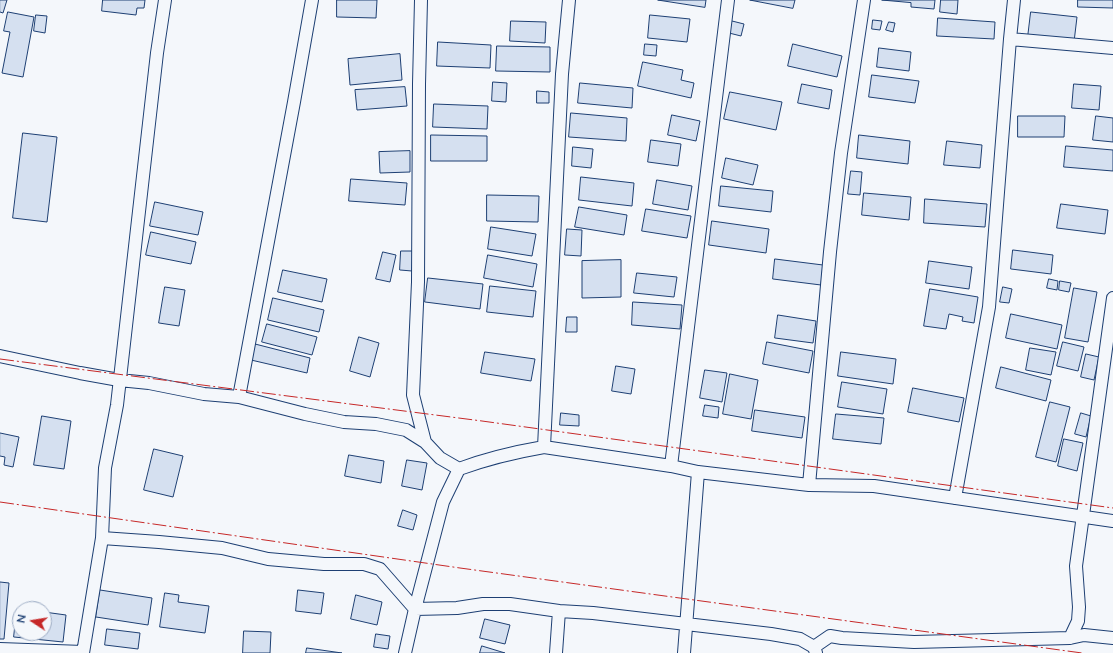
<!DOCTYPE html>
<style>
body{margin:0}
#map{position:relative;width:1113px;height:653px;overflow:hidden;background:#f4f7fb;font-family:Lato,sans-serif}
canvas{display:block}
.north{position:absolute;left:12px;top:601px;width:40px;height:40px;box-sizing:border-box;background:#f4f7fb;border:1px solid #9eadc5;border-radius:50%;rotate:282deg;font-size:11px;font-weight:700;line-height:16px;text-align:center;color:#1d3f73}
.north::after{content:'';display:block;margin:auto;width:14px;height:18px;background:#c62828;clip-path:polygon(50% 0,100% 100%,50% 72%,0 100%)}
</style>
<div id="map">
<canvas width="1113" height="653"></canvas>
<div class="north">N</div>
</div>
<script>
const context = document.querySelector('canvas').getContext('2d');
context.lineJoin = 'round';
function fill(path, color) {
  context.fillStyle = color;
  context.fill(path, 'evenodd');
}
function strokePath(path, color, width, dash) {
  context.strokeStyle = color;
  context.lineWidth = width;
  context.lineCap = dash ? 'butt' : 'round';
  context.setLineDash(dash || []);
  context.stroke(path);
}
const building = new Path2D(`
 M 0,0 L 7,0 L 3,13 L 0,12 Z
 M 103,0 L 145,0 L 144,8 L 137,8 L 136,15 L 102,11 Z
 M 337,0 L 377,0 L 376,18 L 337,17 Z
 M 658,0 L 706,0 L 705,7 Z
 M 750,0 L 795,0 L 793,8 Z
 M 882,0 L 935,0 L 934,9 L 911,7 L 911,3 Z
 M 941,0 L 958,0 L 957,14 L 940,12 Z
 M 1078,0 L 1113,0 L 1113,8 L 1078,7 Z
 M 8,12 L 34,17 L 23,77 L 2,73 L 10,32 L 4,31 Z
 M 1031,12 L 1077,17 L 1074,42 L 1028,37 Z
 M 36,15 L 47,16 L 45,33 L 34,31 Z
 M 650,15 L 690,19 L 687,42 L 648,38 Z
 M 938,18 L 995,22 L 994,39 L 937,36 Z
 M 873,20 L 882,21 L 880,30 L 872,29 Z
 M 511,21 L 546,22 L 545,43 L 510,41 Z
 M 732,21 L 744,24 L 741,36 L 729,33 Z
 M 889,22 L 895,23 L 893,32 L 886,30 Z
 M 438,42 L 491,45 L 490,68 L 437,66 Z
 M 645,44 L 657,45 L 656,56 L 644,55 Z
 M 793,44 L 842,56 L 837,77 L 788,66 Z
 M 497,46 L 550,47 L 550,72 L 496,71 Z
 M 879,48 L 911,52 L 909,71 L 877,67 Z
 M 400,54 L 402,80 L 350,85 L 348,59 Z
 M 643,62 L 683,70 L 681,80 L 694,83 L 691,98 L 638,86 Z
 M 872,75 L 919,81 L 915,103 L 869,97 Z
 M 493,82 L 507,83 L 506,102 L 492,101 Z
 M 580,83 L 633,88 L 632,108 L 578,103 Z
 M 802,84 L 832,90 L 829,109 L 798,103 Z
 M 1074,84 L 1101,86 L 1099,110 L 1072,108 Z
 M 405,87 L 407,106 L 357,110 L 355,90 Z
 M 537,91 L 549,92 L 549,103 L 537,103 Z
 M 730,92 L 782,102 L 776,130 L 724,119 Z
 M 434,104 L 488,106 L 487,129 L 433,127 Z
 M 571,113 L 627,118 L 626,141 L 569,137 Z
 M 672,115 L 700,121 L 696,141 L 668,135 Z
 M 1018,116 L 1065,116 L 1064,137 L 1018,137 Z
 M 1096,116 L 1113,118 L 1113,142 L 1093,140 Z
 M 23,133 L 57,137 L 47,222 L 13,218 Z
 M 431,135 L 487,136 L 487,161 L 431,161 Z
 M 859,135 L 910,141 L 908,164 L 857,158 Z
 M 651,140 L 681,144 L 678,166 L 648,162 Z
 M 947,141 L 982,145 L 980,168 L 944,165 Z
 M 1066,146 L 1113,150 L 1113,171 L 1064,167 Z
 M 573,147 L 593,149 L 591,168 L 572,166 Z
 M 410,151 L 410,172 L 380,173 L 379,152 Z
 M 726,158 L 758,165 L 753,185 L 722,178 Z
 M 851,171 L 862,172 L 860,195 L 848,194 Z
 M 581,177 L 634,183 L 632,206 L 579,200 Z
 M 351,179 L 407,183 L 405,205 L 349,201 Z
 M 657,180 L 692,186 L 688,210 L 653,204 Z
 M 721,186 L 773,191 L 771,212 L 719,206 Z
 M 864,193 L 911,197 L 909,220 L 862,215 Z
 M 487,195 L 539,196 L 538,222 L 487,221 Z
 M 925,199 L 987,204 L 985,227 L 924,223 Z
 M 155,202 L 203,212 L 198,235 L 150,226 Z
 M 1061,204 L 1108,210 L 1105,234 L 1057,228 Z
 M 579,207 L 627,215 L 624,235 L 575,227 Z
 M 646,209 L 691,216 L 687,238 L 642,231 Z
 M 712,221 L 769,229 L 766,253 L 709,245 Z
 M 491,227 L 536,234 L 532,256 L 488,249 Z
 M 567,229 L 582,230 L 581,256 L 565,255 Z
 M 151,232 L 196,242 L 191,264 L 146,255 Z
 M 1013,250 L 1053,255 L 1051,274 L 1011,269 Z
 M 401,251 L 413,251 L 412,271 L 400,270 Z
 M 383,252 L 396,255 L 390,282 L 376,279 Z
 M 488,255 L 537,264 L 533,287 L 484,278 Z
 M 775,259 L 823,265 L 821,285 L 773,279 Z
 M 621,260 L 621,297 L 582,298 L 582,261 Z
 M 929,261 L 972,267 L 969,289 L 926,283 Z
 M 283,270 L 327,279 L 322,302 L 278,292 Z
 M 637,273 L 677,277 L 674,297 L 634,293 Z
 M 428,278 L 483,284 L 480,309 L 425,302 Z
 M 1049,279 L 1058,281 L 1057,290 L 1047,288 Z
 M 1060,281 L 1071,283 L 1069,292 L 1059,290 Z
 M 490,286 L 536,291 L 533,317 L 487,312 Z
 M 165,287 L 185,290 L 179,326 L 159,323 Z
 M 1003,287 L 1012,289 L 1009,303 L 1000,302 Z
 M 1074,288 L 1097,292 L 1088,342 L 1065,338 Z
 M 930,289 L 978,297 L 974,323 L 962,321 L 963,317 L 949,314 L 946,329 L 924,326 Z
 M 273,298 L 324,310 L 319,332 L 268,320 Z
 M 633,302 L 682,305 L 680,329 L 632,325 Z
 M 1011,314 L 1062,325 L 1057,349 L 1006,338 Z
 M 778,315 L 816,321 L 813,343 L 775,338 Z
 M 567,317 L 577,317 L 577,332 L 566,332 Z
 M 267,324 L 317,337 L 312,355 L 262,342 Z
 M 359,337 L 379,343 L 370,377 L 350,371 Z
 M 767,342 L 813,351 L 809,373 L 763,364 Z
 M 1063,342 L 1084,347 L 1078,371 L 1057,366 Z
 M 255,344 L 310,358 L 307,373 L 251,360 Z
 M 1030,348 L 1056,352 L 1051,375 L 1026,370 Z
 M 485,352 L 535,359 L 531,381 L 481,373 Z
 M 841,352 L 896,359 L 893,384 L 838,376 Z
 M 1086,354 L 1099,357 L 1094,380 L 1081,377 Z
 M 616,366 L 635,369 L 631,394 L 612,391 Z
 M 1001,367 L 1051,380 L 1046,401 L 996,388 Z
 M 705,370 L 727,373 L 722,402 L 700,398 Z
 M 730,374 L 758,380 L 751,419 L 723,414 Z
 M 842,382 L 887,389 L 883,414 L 838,407 Z
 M 913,388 L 964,398 L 959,422 L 908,412 Z
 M 1050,402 L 1070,407 L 1056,462 L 1036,457 Z
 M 705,405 L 719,407 L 718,418 L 703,416 Z
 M 755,410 L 805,417 L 802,438 L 752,431 Z
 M 561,413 L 579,415 L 579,426 L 560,425 Z
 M 1081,413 L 1091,416 L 1086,437 L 1075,434 Z
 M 836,414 L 884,418 L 881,444 L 833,439 Z
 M 42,416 L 71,421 L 64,469 L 34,465 Z
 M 0,433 L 19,437 L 13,467 L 4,465 L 5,457 L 0,456 Z
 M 1064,439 L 1083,443 L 1077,471 L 1058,466 Z
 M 154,449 L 183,456 L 173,497 L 144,490 Z
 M 349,455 L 384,461 L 381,483 L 345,476 Z
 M 407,460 L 427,463 L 422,490 L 402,486 Z
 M 403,510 L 417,515 L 413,530 L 398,526 Z
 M 0,582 L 9,583 L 4,639 L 0,639 Z
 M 100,590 L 152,598 L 148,625 L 96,617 Z
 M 298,590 L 324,593 L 321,614 L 296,611 Z
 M 165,593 L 179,595 L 178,602 L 209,606 L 205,633 L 160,627 Z
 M 356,595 L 382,602 L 377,625 L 351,619 Z
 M 17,610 L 20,610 L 20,633 L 44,633 L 44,612 L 66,615 L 63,642 L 14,637 Z
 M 485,619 L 510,625 L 505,644 L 480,638 Z
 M 107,629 L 140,633 L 138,649 L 105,645 Z
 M 244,631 L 271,632 L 270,653 L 243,653 Z
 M 376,634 L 390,636 L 388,649 L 374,647 Z
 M 482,646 L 505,653 L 480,653 Z
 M 307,648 L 342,653 L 306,653 Z`);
const minor = new Path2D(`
 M 421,0 L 419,84 L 418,282 L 413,395 L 425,442
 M 1014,0 L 1010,39 L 1113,48
 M 0,356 L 80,373 L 119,380 L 149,383 L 204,394 L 239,397 L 305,414 L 344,422 L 376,424 L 406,430 L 425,442 L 440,458 L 459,469 L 443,502 L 415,609 L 405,653
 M 239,397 L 294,102 L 312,0
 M 544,447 L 562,74 L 569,0
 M 671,466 L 728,0
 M 459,469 C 486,459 515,452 544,447 L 671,466 L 698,472 L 809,485 L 874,486 L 1113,521
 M 809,485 L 830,252 L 841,153 L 864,0
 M 955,498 L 989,307 L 1010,39
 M 102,538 L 159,542 L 222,548 L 268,559 L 324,564 L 364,564 L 380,569 L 415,609 L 457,608 L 483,604 L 510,604 L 559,611 L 556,653
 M 559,611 L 593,613 L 771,634 L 800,639 L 814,647 L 816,653
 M 1070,638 L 1078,621 L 1079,607 L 1076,566 L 1113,298
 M 814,647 L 830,636 L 842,638 L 914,642 L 1070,638 L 1084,635 L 1113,638
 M 0,649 L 83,652
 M 83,653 L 102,538 L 105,468 L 117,405 L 157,53 L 165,0
 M 684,653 L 698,472`);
const power = new Path2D(`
 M 0,359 L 482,421 L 1113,508
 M 0,502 L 460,568 L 1082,653`);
fill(building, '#d5e0f0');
strokePath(building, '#1d3f73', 1);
strokePath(minor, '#1d3f73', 14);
strokePath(minor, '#f4f7fb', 12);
strokePath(power, '#c62828', 1, [14, 3, 2, 3]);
</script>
